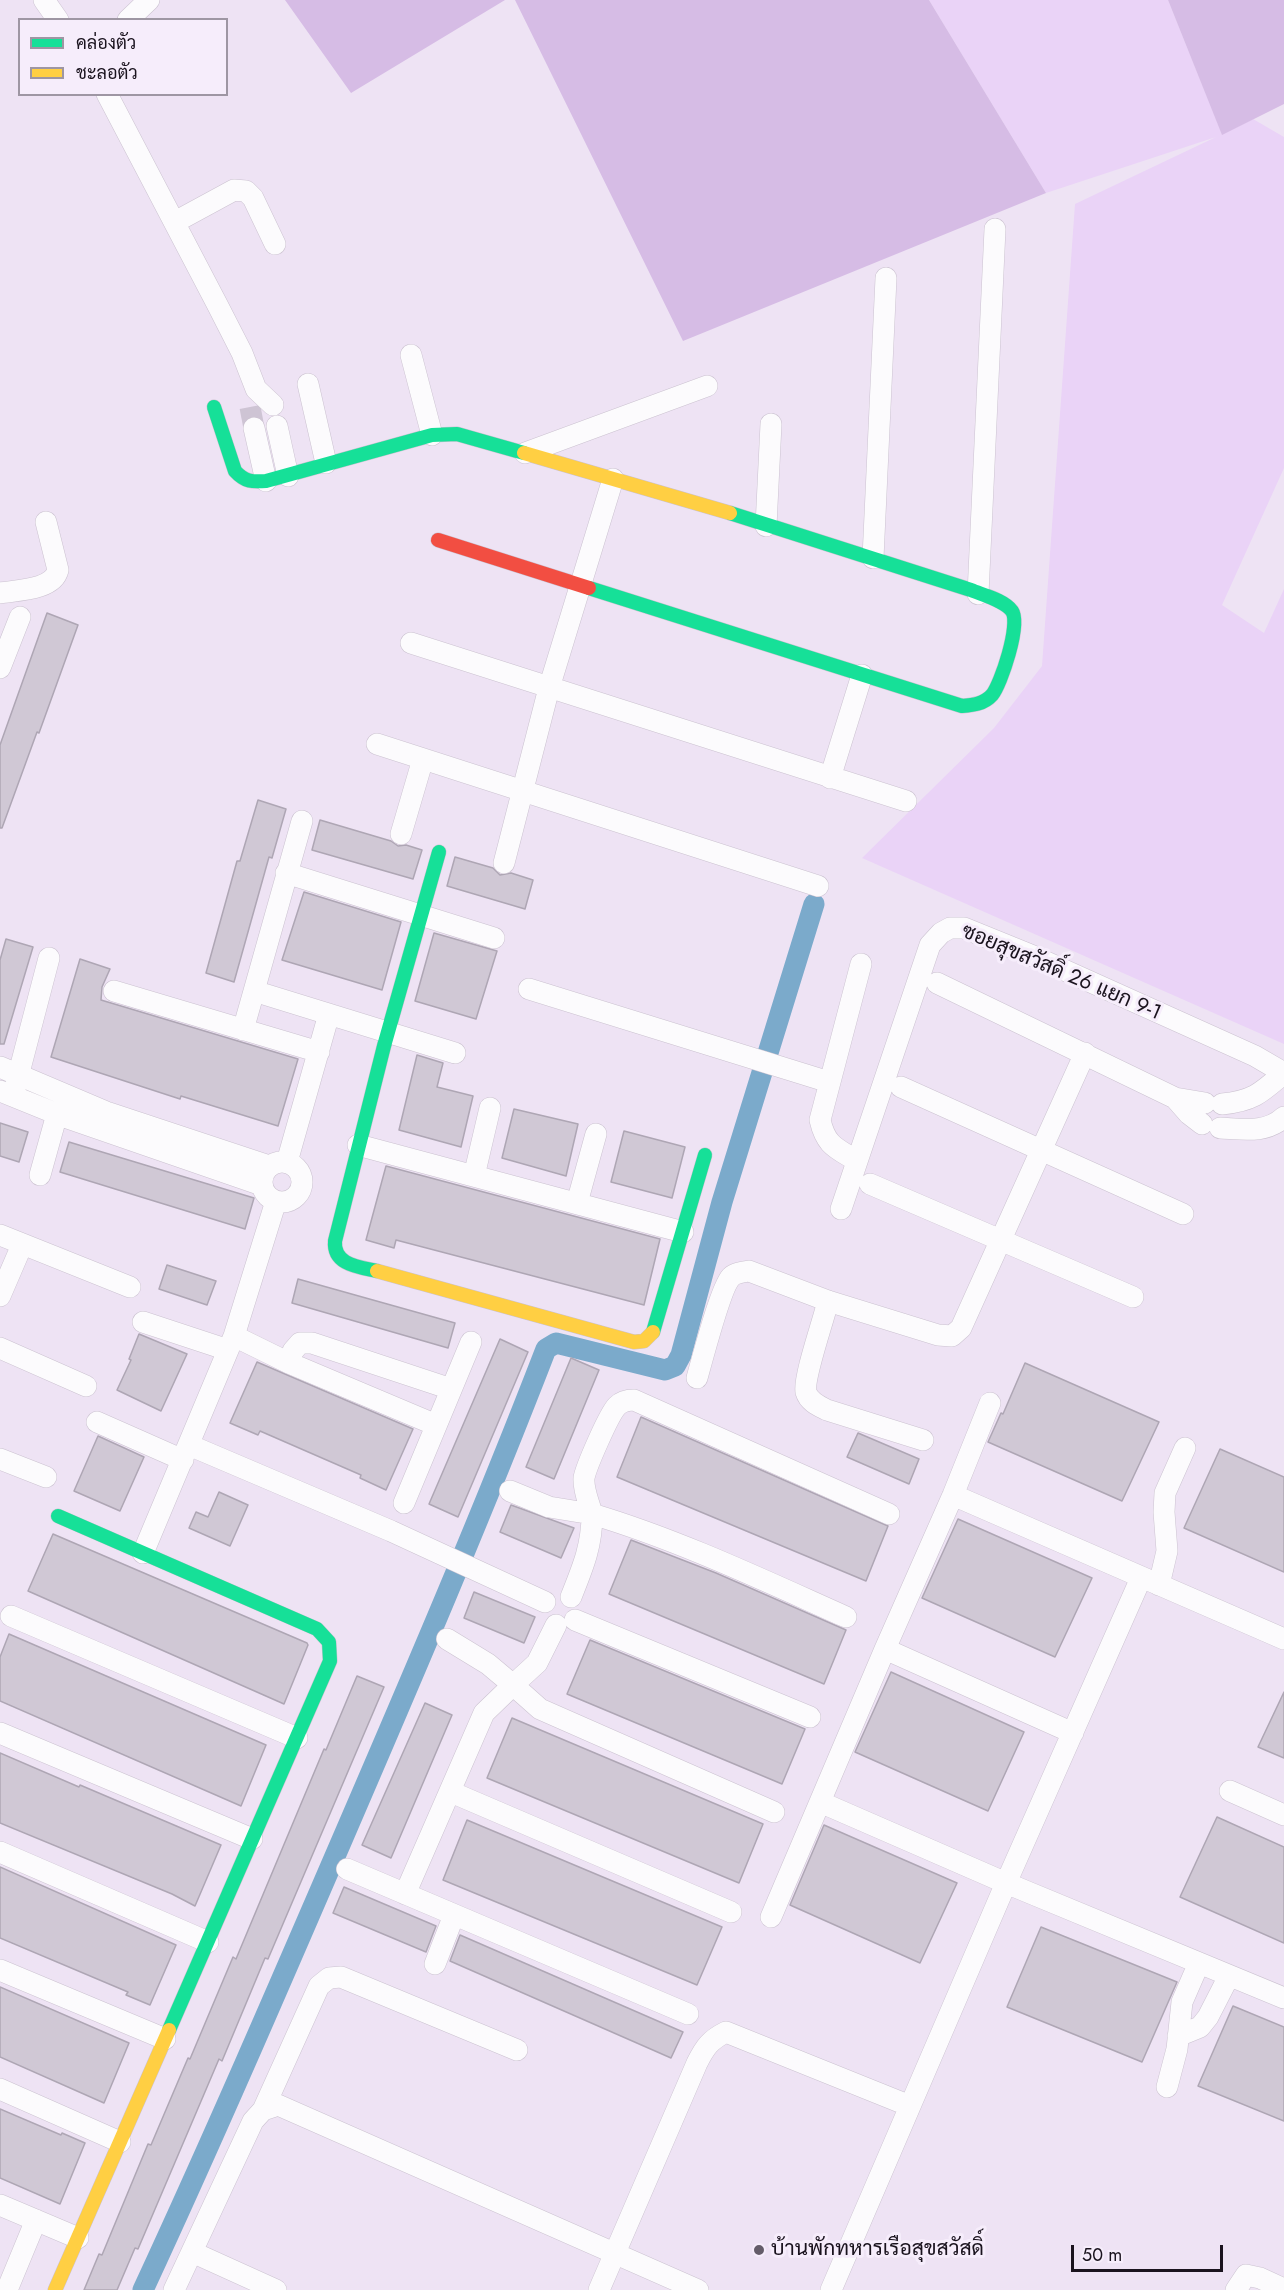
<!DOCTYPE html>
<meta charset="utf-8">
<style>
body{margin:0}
#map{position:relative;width:1284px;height:2290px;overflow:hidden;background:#eee3f4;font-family:Jost,Sarabun,sans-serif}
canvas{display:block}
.legend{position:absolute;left:18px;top:18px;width:210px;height:78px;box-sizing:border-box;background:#f6edfb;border:2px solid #9e96a3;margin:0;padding:8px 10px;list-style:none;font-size:18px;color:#1a131e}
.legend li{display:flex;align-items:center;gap:12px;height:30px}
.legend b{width:30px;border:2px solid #9e96a3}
.scale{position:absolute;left:1071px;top:2245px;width:152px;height:27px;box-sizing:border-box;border:3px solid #1a131e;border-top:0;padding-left:8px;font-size:18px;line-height:21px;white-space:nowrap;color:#1a131e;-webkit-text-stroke:4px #f6edfb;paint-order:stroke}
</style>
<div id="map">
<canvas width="1284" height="2290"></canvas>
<ul class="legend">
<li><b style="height:8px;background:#16e098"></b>คล่องตัว</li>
<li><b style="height:8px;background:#ffcf43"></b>ชะลอตัว</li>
</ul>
<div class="scale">50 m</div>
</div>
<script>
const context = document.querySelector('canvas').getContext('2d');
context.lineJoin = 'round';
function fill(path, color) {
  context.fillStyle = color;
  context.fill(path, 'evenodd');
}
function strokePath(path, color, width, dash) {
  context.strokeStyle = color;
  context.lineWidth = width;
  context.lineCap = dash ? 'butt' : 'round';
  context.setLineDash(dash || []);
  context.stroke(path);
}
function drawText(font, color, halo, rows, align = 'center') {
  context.font = font + ' Jost,Sarabun,sans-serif';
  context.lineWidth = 6;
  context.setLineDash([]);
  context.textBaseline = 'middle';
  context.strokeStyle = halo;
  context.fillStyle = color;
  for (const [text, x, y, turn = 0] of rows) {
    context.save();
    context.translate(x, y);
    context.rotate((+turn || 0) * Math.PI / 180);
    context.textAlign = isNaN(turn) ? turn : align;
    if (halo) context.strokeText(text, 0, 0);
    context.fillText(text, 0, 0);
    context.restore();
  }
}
const green = new Path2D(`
 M 929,0 L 1168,0 L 1222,134 L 1253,119 L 1284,137 L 1284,468 L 1222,605 L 1264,633 L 1284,589 L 1284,1044 L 862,858 L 994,728 L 1042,666 L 1075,204 L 1216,137 L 1046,193 Z`);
const forest = new Path2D(`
 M 285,0 L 505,0 L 351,93 Z
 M 515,0 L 929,0 L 1046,193 L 683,341 Z
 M 1168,0 L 1284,0 L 1284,104 L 1222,135 Z`);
const canal = new Path2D(`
 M 143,2290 C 213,2139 279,1986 345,1833 C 414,1673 483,1512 546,1349 L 556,1343 L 665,1370 L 675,1366 L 681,1355 L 722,1202 L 814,904`);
const building = new Path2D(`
 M 47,613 L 78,625 L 39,733 L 37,732 L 2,828 L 0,828 L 0,745 Z
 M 258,800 L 286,809 L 272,858 L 269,857 L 234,982 L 206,973 L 237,861 L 240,861 Z
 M 320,820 L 391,841 L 398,846 L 406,845 L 422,850 L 413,879 L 312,850 Z
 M 455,857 L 493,868 L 500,875 L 511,873 L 533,880 L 525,909 L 447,886 Z
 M 304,892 L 401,922 L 382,990 L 282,960 Z
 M 434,933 L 497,951 L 476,1019 L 415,1001 Z
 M 6,939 L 33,947 L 4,1044 L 0,1044 L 0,960 Z
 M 80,959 L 110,969 L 102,987 L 101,1000 L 298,1059 L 278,1126 L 181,1096 L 180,1099 L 51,1057 Z
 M 417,1055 L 443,1063 L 437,1087 L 473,1096 L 461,1147 L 399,1130 Z
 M 514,1109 L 578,1124 L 566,1176 L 502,1158 Z
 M 0,1123 L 28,1132 L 19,1162 L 0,1156 Z
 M 624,1131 L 685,1147 L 672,1198 L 611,1182 Z
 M 69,1142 L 254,1198 L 245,1229 L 60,1172 Z
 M 386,1166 L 660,1239 L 644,1305 L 396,1240 L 394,1248 L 366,1240 Z
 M 167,1265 L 216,1281 L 207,1305 L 159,1289 Z
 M 298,1279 L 455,1323 L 448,1348 L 292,1303 Z
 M 139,1334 L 187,1354 L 161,1411 L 117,1390 L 131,1360 L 129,1359 Z
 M 500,1339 L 528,1352 L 458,1517 L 429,1504 Z
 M 571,1358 L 599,1370 L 554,1479 L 526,1467 Z
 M 257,1362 L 413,1429 L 386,1490 L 360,1478 L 361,1475 L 260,1431 L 258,1435 L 230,1423 Z
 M 1025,1363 L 1159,1422 L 1122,1501 L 988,1442 L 1001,1413 L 1003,1414 Z
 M 641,1417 L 888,1526 L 866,1581 L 617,1477 Z
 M 858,1433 L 919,1459 L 909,1484 L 847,1457 Z
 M 98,1436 L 144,1457 L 120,1511 L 74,1491 Z
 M 1220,1449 L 1284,1477 L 1284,1572 L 1184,1528 Z
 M 219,1492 L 248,1505 L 230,1546 L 189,1528 L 196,1512 L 208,1517 Z
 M 511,1505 L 574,1528 L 561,1558 L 500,1532 Z
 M 958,1519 L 1092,1578 L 1055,1657 L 922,1598 Z
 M 53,1534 L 307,1643 L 308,1645 L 284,1704 L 28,1591 Z
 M 631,1540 L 716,1573 L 846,1630 L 824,1684 L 609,1594 Z
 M 474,1592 L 535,1617 L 524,1643 L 464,1618 Z
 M 9,1634 L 266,1745 L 241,1806 L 0,1701 L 0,1657 Z
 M 590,1640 L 805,1729 L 782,1784 L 567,1694 Z
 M 891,1672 L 1024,1732 L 988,1811 L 855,1752 Z
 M 357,1676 L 384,1687 L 268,1959 L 265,1958 L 222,2061 L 219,2059 L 138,2249 L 135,2248 L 117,2290 L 84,2290 L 99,2254 L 102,2255 L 148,2144 L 151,2145 L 188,2058 L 190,2059 L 233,1957 L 236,1959 L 324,1749 L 326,1750 Z
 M 1284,1692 L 1284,1758 L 1258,1747 Z
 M 425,1703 L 452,1715 L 391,1858 L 362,1845 Z
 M 512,1718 L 763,1824 L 739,1883 L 487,1778 Z
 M 0,1753 L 79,1787 L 80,1785 L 221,1845 L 195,1906 L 172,1894 L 0,1823 Z
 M 1217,1817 L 1284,1847 L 1284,1943 L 1180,1897 Z
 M 467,1820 L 722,1927 L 697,1985 L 443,1880 Z
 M 824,1825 L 957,1883 L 920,1963 L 790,1905 Z
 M 0,1867 L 176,1945 L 150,2005 L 126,1995 L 128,1992 L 0,1938 Z
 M 344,1887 L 436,1926 L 426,1952 L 333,1913 Z
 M 1041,1927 L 1177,1982 L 1142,2062 L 1007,2007 Z
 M 460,1935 L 683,2032 L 671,2058 L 450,1961 Z
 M 0,1987 L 129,2043 L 104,2103 L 0,2057 Z
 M 1233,2006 L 1284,2027 L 1284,2121 L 1198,2086 Z
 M 0,2109 L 61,2135 L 62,2133 L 85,2143 L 60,2204 L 0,2178 Z`);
const streetTunnel = new Path2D(`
 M 250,407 L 254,428`);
const street = new Path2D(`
 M 44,0 L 58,20
 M 128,20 L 149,0
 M 107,94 L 218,306 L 242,353 L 256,389 L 273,405
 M 175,222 L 234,190 L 246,191 L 253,198 L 275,244
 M 411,355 L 432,435
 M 308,384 L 326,463
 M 277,426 L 288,476
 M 254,428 L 266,481
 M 525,453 L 707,386
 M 766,526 L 771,424
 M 873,558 L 886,278
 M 0,593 C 18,590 53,590 58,570 L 46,522
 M 978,594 L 995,229
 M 411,643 L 906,801
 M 0,668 L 20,617
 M 377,744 L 818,886
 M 830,778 L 862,675
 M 401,834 L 423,759
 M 504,863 L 549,688 L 613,479
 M 286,873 L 494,938
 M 937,983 L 1175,1098 L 1205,1103
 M 529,989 L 829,1082
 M 114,991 L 319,1052
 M 254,991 L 455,1053
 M 243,1030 L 302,821
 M 0,1067 L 106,1112 L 269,1166
 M 901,1087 L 1183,1214
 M 15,1088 L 49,958
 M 0,1091 L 62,1116 L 262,1185
 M 1175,1098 L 1189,1114 L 1202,1124
 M 1222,1104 C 1253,1101 1261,1093 1284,1073
 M 1220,1128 C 1242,1129 1266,1134 1284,1117
 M 358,1145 L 683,1232
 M 857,1161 C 836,1148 826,1146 820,1120 L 861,964
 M262 1182a20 20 0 1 1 40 0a20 20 0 1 1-40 0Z
 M 287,1162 L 329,1014
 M 40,1175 L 57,1114
 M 474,1176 L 490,1108
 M 870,1184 L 1133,1297
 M 577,1203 L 596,1134
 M 841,1209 L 930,945 L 941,933 L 950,928 L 964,928 L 1033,956 L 1255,1056 L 1284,1073
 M 0,1235 L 130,1287
 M 0,1296 L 22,1245
 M 828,1301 C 824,1319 803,1378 806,1392 C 809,1402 819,1406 827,1410 L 923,1440
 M 143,1322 L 228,1350
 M 234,1336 L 289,1363 L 436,1425
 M 0,1348 L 86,1386
 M 289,1363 L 293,1351 L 300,1343 L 312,1343 L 451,1389
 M 697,1378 C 702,1360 721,1287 731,1277 C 735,1273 743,1272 749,1271 L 828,1301 L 938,1335 L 952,1336 L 961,1328 L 1085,1053
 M 97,1422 L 183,1460
 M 189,1445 L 391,1531 L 545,1602
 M 0,1459 L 46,1477
 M 510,1491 L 549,1507 L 592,1514 C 589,1502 583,1490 584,1478 C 586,1467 609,1414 617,1406 C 622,1401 627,1400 634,1400 L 889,1514
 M 953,1495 L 1284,1639
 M 404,1503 L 471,1342
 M 143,1553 L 234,1336 L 276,1201
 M 1159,1585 L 1167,1551 L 1164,1512 L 1165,1493 L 1185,1448
 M 571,1597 C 583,1567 592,1546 592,1514 C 679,1540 763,1580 846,1617
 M 11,1616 L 297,1738
 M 575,1620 L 810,1717
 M 556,1625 L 537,1663 L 513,1685 L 540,1709 L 774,1812
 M 885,1649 L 1073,1733
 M 0,1733 L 252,1839
 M 1230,1791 L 1284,1815
 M 451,1792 L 731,1912
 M 820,1802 L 1006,1883 L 1284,1998
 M 0,1852 L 208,1942
 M 347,1869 L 688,2014
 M 405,1894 L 484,1713 L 513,1685 L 488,1664 L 447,1639
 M 771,1917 L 885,1649 L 953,1495 L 990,1403
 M 435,1964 L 454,1915
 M 0,1970 L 165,2039
 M 1178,2036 L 1200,2027 L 1208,2017 L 1229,1976
 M 1167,2087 L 1177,2049 L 1182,2002 L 1199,1963
 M 0,2089 L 120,2142
 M 263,2110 L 278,2105 L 698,2290
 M 0,2205 L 78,2238
 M 192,2252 L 276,2290
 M 7,2290 L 36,2220
 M 174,2290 L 253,2121 L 263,2110 L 319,1986 L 329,1978 L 341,1977 L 517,2050
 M 599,2290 L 697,2063 C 705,2047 710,2040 726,2032 L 910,2106
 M 831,2290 L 1006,1883 L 1141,1578
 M 1236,2290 L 1246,2275 L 1260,2278 L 1284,2289`);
const fast = new Path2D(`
 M 214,407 L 235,471 C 245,482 252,482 266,481 L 432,435 L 457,434 L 524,453
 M 589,588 L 962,706 C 973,705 984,704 992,695 C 1001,684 1021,624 1012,611 C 1004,600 983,595 971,590 L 730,513
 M 377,1271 C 359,1267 333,1265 335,1241 L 384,1046 L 439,852
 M 653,1332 L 705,1155
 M 58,1516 L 317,1629 L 329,1642 L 330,1661 L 169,2030`);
const slow = new Path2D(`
 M 524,453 L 730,513
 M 377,1271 L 634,1342 L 644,1341 L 653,1332
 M 55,2290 L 169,2030`);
const jam = new Path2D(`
 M 438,540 L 589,588`);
const markers = [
 [759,2250,6,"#645c69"]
];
const streetNames = [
 ["ซอยสุขสวัสดิ์ 26 แยก 9-1",1061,973,23]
];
const poiNames = [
 ["บ้านพักทหารเรือสุขสวัสดิ์",771,2250]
];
fill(green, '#ead3f7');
fill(forest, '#d6bce5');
strokePath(canal, '#7baacb', 21);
fill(building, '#d0c8d5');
strokePath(building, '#aea6b4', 1.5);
strokePath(streetTunnel, '#cec4d4', 21, [21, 10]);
strokePath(street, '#cbc2d0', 22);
strokePath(fast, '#cbc2d0', 15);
strokePath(slow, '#cbc2d0', 15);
strokePath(jam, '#cbc2d0', 15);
strokePath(street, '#fcfbfd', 21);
strokePath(fast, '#16e098', 14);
strokePath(slow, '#ffcf43', 14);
strokePath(jam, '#f24e42', 14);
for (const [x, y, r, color] of markers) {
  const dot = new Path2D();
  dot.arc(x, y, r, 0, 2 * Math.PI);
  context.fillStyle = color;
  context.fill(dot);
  strokePath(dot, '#f6edfb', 2);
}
drawText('21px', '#1a131e', '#f6edfb', streetNames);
drawText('21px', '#1a131e', '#f6edfb', poiNames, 'left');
</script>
